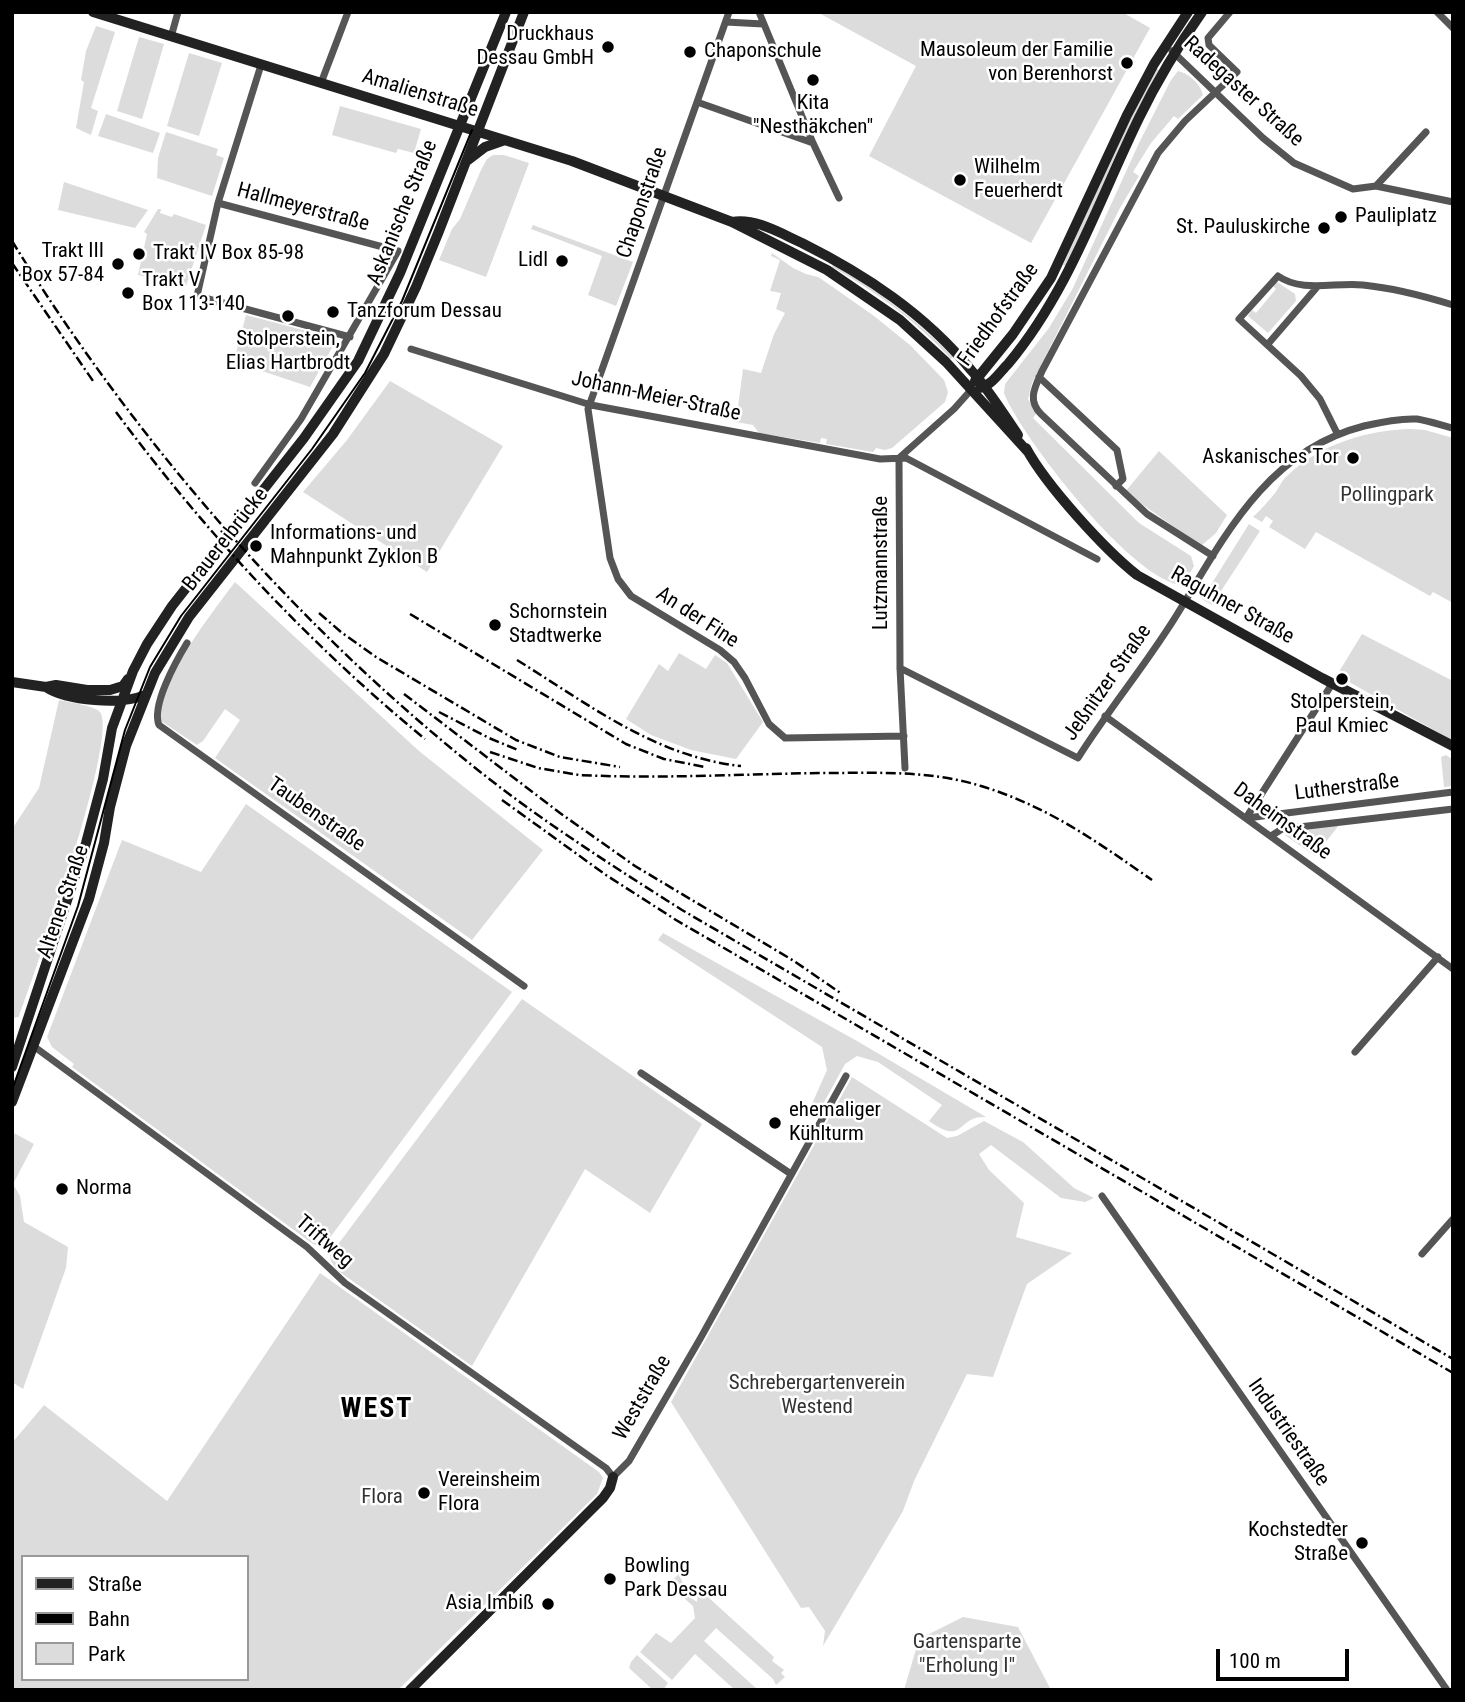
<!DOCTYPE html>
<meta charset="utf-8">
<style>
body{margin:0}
#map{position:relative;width:1465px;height:1702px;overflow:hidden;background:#fff;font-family:"Roboto Condensed",sans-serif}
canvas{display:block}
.frame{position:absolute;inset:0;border:14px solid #000;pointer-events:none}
.legend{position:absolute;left:21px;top:1555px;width:228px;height:126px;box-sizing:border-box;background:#fff;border:2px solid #999;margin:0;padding:9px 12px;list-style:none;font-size:21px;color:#000}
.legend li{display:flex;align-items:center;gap:14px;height:35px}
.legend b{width:35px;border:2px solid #999}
.scale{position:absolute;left:1216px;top:1649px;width:133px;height:32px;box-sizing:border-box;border:4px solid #000;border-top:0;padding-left:9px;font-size:21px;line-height:24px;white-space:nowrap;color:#000;-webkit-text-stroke:5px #fff;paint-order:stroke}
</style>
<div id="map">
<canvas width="1465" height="1702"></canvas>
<div class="frame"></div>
<ul class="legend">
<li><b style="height:9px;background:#222"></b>Straße</li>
<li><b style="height:9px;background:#000"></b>Bahn</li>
<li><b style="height:19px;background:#dcdcdc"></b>Park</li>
</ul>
<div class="scale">100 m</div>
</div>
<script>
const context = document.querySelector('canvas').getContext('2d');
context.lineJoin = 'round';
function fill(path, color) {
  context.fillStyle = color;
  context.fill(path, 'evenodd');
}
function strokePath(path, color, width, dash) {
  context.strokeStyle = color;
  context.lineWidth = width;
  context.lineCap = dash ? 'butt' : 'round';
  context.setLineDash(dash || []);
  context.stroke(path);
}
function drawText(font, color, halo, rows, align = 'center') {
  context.font = font + ' "Roboto Condensed",sans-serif';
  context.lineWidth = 5;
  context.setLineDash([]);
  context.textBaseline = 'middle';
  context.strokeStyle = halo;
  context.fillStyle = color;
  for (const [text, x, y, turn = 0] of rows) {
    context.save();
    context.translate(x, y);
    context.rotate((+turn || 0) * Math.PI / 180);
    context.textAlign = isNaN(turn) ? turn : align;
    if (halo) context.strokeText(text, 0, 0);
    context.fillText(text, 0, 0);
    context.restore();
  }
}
const green = new Path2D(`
 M 817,12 L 1122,12 L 1150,28 L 1031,243 L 869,156 L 916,66 Z
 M 96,26 L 115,32 L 91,108 L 98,111 L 91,135 L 76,128 L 84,82 L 81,80 L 86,51 Z
 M 139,37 L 164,44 L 142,119 L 117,111 Z
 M 189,53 L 222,63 L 199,136 L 167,126 Z
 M 1156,68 L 1159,70 L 1066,266 L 1063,265 L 1119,141 Z
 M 1178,71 C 1188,73 1201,84 1203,95 L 1178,119 L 1174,116 L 1151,143 L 1133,172 L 1139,176 L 1120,208 L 1032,383 L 1028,399 L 1036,414 L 1033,418 L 1139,523 L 1191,556 L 1194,566 L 1183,585 C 1135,584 1021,437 1004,393 L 1005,384 L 1049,328 L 1073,288 L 1139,143 L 1171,80 Z
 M 340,106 L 421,129 L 414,153 L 398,149 L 396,153 L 332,135 Z
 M 106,114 L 160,133 L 153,153 L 98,136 Z
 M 166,132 L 218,149 L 216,155 L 224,158 L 212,196 L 157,178 L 158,158 Z
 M 493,155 L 504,155 L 529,163 L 486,277 L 439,260 L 452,229 L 460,219 L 481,170 L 487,159 Z
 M 64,182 L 148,210 L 135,228 L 58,210 Z
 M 158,209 L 161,209 L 160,213 L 172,217 L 174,214 L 206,225 L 186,286 L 138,275 L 147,234 L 144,232 Z
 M 533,225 L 633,262 L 616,306 L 588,295 L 602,256 L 531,229 Z
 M 772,253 L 793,268 L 806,274 L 818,277 L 827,283 L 874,316 L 910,345 L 944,380 L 948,392 L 945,402 L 892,448 L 885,450 L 876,448 L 873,452 L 826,444 L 827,439 L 821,438 L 820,443 L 759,433 L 753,425 L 736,422 L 743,369 L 761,373 L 774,334 L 785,313 L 776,309 L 781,293 L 770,291 L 780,260 L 771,256 Z
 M 833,264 C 878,291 917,320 953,357 L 951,359 C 916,321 876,291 832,267 Z
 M 1277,282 L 1295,294 L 1296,301 L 1268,333 L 1248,316 L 1252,310 L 1256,313 L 1276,289 L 1273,286 Z
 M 246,315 L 337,339 L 310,387 L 262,371 L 264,361 L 236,353 Z
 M 390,381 L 503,446 L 427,572 L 303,492 L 347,440 Z
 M 1411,429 L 1425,430 L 1453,438 L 1453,603 L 1433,592 L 1430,596 L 1316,532 L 1305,549 L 1269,527 L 1273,521 L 1266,516 L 1262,522 L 1253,517 C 1261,509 1268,502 1275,493 C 1279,488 1282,480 1287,476 C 1320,444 1367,430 1411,429 Z
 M 1159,451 L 1227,515 L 1216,533 L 1201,546 L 1125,492 Z
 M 1249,524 L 1260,531 L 1212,605 L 1202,599 Z
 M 235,582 L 419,751 L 543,850 L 472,940 L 215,758 L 240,720 L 225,709 L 203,741 L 197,745 L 161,721 C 153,688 214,610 235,582 Z
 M 1362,634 L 1453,681 L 1453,741 L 1337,675 Z
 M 679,653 L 706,669 L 715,655 L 727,663 L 763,722 L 736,759 L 691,750 L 651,735 L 626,719 L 659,664 L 668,671 Z
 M 59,700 C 68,702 95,706 100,712 C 119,738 33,978 19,1017 L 12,1018 L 12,829 L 39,788 Z
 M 1446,755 L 1453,760 L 1453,786 L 1444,787 L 1441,757 Z
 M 246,804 L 512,992 L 326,1243 L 320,1246 L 313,1244 L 72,1067 L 74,1064 L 52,1047 L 47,1037 L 122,840 L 201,872 Z
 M 1339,825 L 1315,856 L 1285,835 L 1287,831 Z
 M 663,933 L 857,1041 L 986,1117 C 957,1115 965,1147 929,1121 L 942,1105 L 878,1062 L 857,1056 L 845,1064 L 816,1117 L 811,1106 L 827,1070 L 822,1047 L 658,940 Z
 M 522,999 L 702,1124 L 650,1213 L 585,1169 L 472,1366 L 337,1270 L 331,1261 L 330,1255 Z
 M 852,1077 L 947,1138 L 957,1136 L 984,1121 L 1023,1142 L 1074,1188 L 1094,1198 L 1085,1202 L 1061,1198 L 991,1145 L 979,1154 L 989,1170 L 1024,1203 L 1016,1237 L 1072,1253 L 1027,1284 L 993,1377 L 967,1374 L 914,1481 L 903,1511 L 823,1646 L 825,1631 L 809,1607 L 801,1608 L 671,1402 Z
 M 12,1132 L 34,1144 L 13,1184 L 20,1196 L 24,1222 L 68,1247 L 66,1268 L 23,1389 L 12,1382 Z
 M 320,1273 L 599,1472 L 603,1478 L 597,1494 L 398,1690 L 12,1690 L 12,1443 L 44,1405 L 167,1501 ZM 23,1557 L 247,1557 L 247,1679 L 23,1679 Z
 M 679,1574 L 688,1596 L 697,1602 L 698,1588 L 774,1657 L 772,1661 L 784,1670 L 781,1673 L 785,1677 L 776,1685 L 773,1679 L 716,1628 L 704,1641 L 758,1690 L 735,1690 L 695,1654 L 672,1680 L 640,1652 L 656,1633 L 671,1643 L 695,1618 L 693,1606 L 668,1584 Z
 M 963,1617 L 1018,1627 L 1051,1690 L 904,1690 L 919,1639 Z
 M 637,1655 L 668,1683 L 663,1690 L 653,1690 L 629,1668 L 631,1662 Z`);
const street = new Path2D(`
 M 729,12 L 588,409 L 610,558 L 618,579 L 631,596 L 720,650 L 734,662 L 745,678 L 769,724 L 785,738 L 904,736
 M 759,12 L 813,143 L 839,198
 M 1437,12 L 1453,28
 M 726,22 L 763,24
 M 171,37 L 178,12
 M 1172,51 L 1263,138 L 1294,163 L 1353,189 L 1376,186 L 1453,202
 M 261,65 L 218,203 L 197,296 L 350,337
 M 321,83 L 348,12
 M 697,102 L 813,143
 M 1376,186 L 1426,132
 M 218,203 L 398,251 L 301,419 L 255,483
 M 1268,344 L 1318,286
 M 411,349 L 591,405 L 880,459 L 906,458 L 1097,559
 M 1039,377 L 1117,450 L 1123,479 L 1116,486
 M 1337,433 L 1320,399 L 1301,376 L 1239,319 L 1278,276 C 1302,293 1335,282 1363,285 C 1393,288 1424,296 1453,305
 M 1213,556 L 1147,514 L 1041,414 C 1027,400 1035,387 1042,371 L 1158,153 L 1185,121 L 1237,72 L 1209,45 L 1208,38 L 1230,12
 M 187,643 C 176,661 151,706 159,725 L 524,986
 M 900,668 L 1078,758 C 1110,707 1150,660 1181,608 C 1227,531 1270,450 1364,426 C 1381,422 1399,418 1417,419 C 1429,421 1441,425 1453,428
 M 1105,716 L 1453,969
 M 905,768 L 900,668 L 899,458 L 954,409 L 971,390
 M 1246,818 L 1332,684
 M 1247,818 L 1453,792
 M 1271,836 L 1282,829 L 1453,809
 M 32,1045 L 307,1247 L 345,1283 L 606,1468 L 613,1477 L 629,1461 L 700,1339 L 846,1076
 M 1355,1052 L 1438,957
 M 641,1073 L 791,1174
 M 1102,1196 L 1447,1690
 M 1422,1254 L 1453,1219`);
const secondary = new Path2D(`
 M 93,12 L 572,161 L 732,222 L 827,270 L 900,320 L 946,362 L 1029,453
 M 468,160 L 485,147 L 505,140
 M 732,222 C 756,218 780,233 802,243 C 866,275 925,314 971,370 C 989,390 1003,413 1018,435
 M 975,381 L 1013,334 L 1051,278 L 1127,115 L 1154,64 L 1188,12
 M 980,388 C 992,385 1000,372 1008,364 C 1069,291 1098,202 1139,118 C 1157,81 1178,46 1202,12
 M 1026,448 C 1046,485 1104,549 1137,575 L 1322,678 L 1453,746
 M 12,682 L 46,687 L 56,685 L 87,690 L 110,690 L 123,686 L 128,679
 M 46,687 C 67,701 122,705 145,695
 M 12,1067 L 86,843 L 103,779 L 112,728 L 133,671 L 147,644 L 172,606 L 304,438 L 358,361 L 400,273 L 506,12
 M 12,1102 L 89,899 L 104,843 L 110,807 L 126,746 L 155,673 L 189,617 L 333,434 L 384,354 L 416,287 L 439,231 L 524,12
 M 410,1690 L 603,1498 L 610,1488 L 613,1477`);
const tram = new Path2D(`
 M 12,1090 L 78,906 L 125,730 L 150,667 L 181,616 L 312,449 L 365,373 L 402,301 L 472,130`);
const rail = new Path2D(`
 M 12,241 C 139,447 306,637 497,785 C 556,830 619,870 682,910 L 1453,1359
 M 12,263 L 93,381
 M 116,412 C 206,533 308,643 425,739
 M 319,613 L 341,632 L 376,657 L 516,740 L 560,757 L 620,767
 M 410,614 L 626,744 L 664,759 L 705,767
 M 517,660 C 588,704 656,757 741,766
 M 404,694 L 560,813 L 635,866 L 794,961 L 842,994
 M 439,712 L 489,738 L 518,750
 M 490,752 L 538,768 L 579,775 C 660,779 742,774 823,773 C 876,773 929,770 981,786 C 1047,806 1096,841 1152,880
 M 502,800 L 606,875 L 676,920 L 1453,1373`);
const markers = [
 [608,47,7,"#000"],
 [690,52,7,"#000"],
 [1127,63,7,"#000"],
 [813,80,7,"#000"],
 [960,180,7,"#000"],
 [1341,217,7,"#000"],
 [1324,228,7,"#000"],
 [139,254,7,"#000"],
 [562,261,7,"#000"],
 [118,264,7,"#000"],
 [128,293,7,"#000"],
 [333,312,7,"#000"],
 [288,316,7,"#000"],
 [1353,458,7,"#000"],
 [256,546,7,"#000"],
 [495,625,7,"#000"],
 [1342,679,7,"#000"],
 [775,1123,7,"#000"],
 [62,1189,7,"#000"],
 [424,1493,7,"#000"],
 [1362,1543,7,"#000"],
 [610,1579,7,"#000"],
 [548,1604,7,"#000"]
];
const poiNames = [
 ["Druckhaus",594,35,"right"],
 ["Dessau GmbH",594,59,"right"],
 ["Mausoleum der Familie",1113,51,"right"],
 ["von Berenhorst",1113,75,"right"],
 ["Chaponschule",704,52],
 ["Kita",813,104,"center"],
 ["\"Nesthäkchen\"",813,128,"center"],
 ["Wilhelm",974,168],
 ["Feuerherdt",974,192],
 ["Pauliplatz",1355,217],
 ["St. Pauluskirche",1310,228,"right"],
 ["Trakt III",104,252,"right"],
 ["Box 57-84",104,276,"right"],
 ["Trakt IV Box 85-98",153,254],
 ["Lidl",548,261,"right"],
 ["Trakt V",142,281],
 ["Box 113-140",142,305],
 ["Tanzforum Dessau",347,312],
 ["Stolperstein,",288,340,"center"],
 ["Elias Hartbrodt",288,364,"center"],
 ["Askanisches Tor",1339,458,"right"],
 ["Informations- und",270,534],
 ["Mahnpunkt Zyklon B",270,558],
 ["Schornstein",509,613],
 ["Stadtwerke",509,637],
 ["Stolperstein,",1342,703,"center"],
 ["Paul Kmiec",1342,727,"center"],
 ["ehemaliger",789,1111],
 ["Kühlturm",789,1135],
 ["Norma",76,1189],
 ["Vereinsheim",438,1481],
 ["Flora",438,1505],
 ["Kochstedter",1348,1531,"right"],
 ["Straße",1348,1555,"right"],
 ["Bowling",624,1567],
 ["Park Dessau",624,1591],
 ["Asia Imbiß",534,1604,"right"]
];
const streetNames = [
 ["Radegaster Straße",1243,92,42],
 ["Amalienstraße",420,94,17],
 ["Chaponstraße",643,203,-71],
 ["Hallmeyerstraße",303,208,15],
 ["Askanische Straße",403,213,-68],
 ["Friedhofstraße",999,315,-54],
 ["Johann-Meier-Straße",656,397,12],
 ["Brauereibrücke",226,540,-52],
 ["Lutzmannstraße",882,563,-90],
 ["Raguhner Straße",1232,606,29],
 ["An der Fine",697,618,33],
 ["Jeßnitzer Straße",1108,683,-55],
 ["Lutherstraße",1347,788,-7],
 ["Taubenstraße",316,815,35],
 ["Daheimstraße",1282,822,36],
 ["Altener Straße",64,902,-71],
 ["Triftweg",324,1242,41],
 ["Weststraße",643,1398,-60],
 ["Industriestraße",1288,1433,55]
];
const parkNames = [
 ["Pollingpark",1387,496],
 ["Schrebergartenverein",817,1384],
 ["Westend",817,1408],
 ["Flora",382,1498],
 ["Gartensparte",967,1643],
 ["\"Erholung I\"",967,1667]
];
const districtNames = [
 ["WEST",377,1410]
];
fill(green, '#dcdcdc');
strokePath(street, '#555', 7);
strokePath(secondary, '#222', 10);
strokePath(tram, '#000', 2);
strokePath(rail, '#000', 2.5, [10, 3.5, 2, 3.5]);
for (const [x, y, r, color] of markers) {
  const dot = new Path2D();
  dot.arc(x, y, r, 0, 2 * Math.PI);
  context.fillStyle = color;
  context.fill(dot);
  strokePath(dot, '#fff', 2.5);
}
drawText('21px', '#000', '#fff', poiNames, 'left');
drawText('21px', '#000', '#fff', streetNames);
drawText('21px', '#333', '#fff', parkNames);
context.letterSpacing = '2px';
drawText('bold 28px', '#000', '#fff', districtNames);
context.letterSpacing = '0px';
</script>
